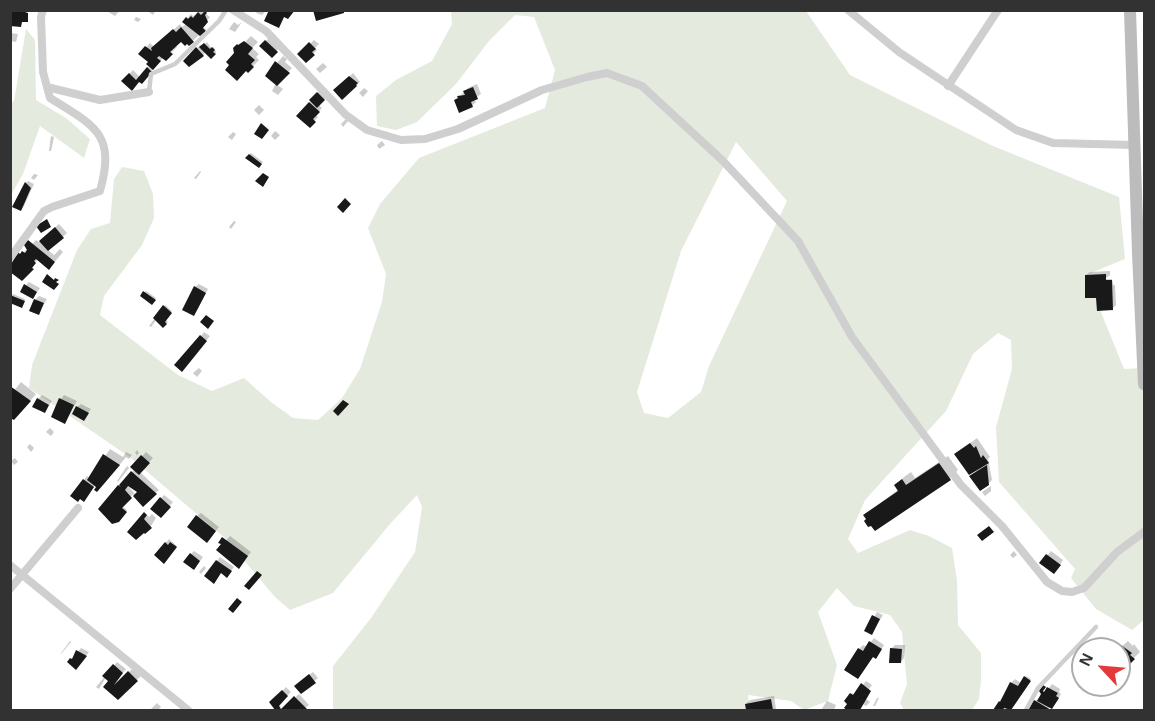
<!DOCTYPE html>
<style>
body{margin:0}
#map{position:relative;width:1155px;height:721px;overflow:hidden;background:#fff;font-family:Helvetica,sans-serif}
canvas{display:block}
.frame{position:absolute;inset:0;border:12px solid #323232;pointer-events:none}
.north{position:absolute;left:1071px;top:637px;width:60px;height:60px;box-sizing:border-box;background:#fff;border:2px solid #adadad;border-radius:50%;rotate:296deg;font-size:16px;font-weight:700;line-height:24px;text-align:center;color:#323232}
.north::after{content:'';display:block;margin:auto;width:21px;height:27px;background:#e4393b;clip-path:polygon(50% 0,100% 100%,50% 72%,0 100%)}
</style>
<div id="map">
<canvas width="1155" height="721"></canvas>
<div class="frame"></div>
<div class="north">N</div>
</div>
<script>
const context = document.querySelector('canvas').getContext('2d');
context.lineJoin = 'round';
function fill(path, color) {
  context.fillStyle = color;
  context.fill(path, 'evenodd');
}
function strokePath(path, color, width, dash) {
  context.strokeStyle = color;
  context.lineWidth = width;
  context.lineCap = dash ? 'butt' : 'round';
  context.setLineDash(dash || []);
  context.stroke(path);
}
const green = new Path2D(`
 M 451,11 L 806,11 L 850,75 L 993,146 L 1119,197 L 1125,259 L 1086,275 L 1124,369 L 1144,368 L 1144,620 L 1132,630 L 1096,609 L 1071,578 L 1075,569 L 999,482 L 996,427 L 1012,369 L 1011,340 L 998,333 L 973,354 L 946,411 L 865,500 L 848,539 L 858,553 L 910,530 L 929,536 L 952,548 L 957,580 L 958,625 L 981,653 L 981,680 L 979,699 L 972,710 L 904,710 L 900,703 L 907,684 L 902,632 L 890,615 L 854,606 L 837,588 L 818,612 L 837,665 L 828,701 L 804,710 L 791,701 L 748,695 L 750,710 L 333,710 L 333,666 L 371,618 L 415,552 L 422,507 L 417,495 L 390,524 L 333,593 L 290,610 L 275,597 L 225,538 L 131,458 L 29,388 L 32,365 L 77,250 L 91,229 L 110,223 L 114,179 L 122,167 L 144,171 L 153,194 L 154,218 L 142,245 L 104,296 L 100,315 L 178,375 L 212,391 L 244,378 L 271,402 L 293,418 L 318,420 L 342,398 L 360,369 L 382,302 L 386,274 L 368,228 L 380,204 L 419,158 L 545,108 L 555,70 L 534,17 L 515,15 L 489,41 L 456,84 L 417,122 L 396,130 L 377,126 L 376,96 L 396,80 L 432,61 L 452,24 ZM 736,142 L 787,201 L 709,366 L 701,392 L 668,418 L 644,413 L 637,392 L 681,251 Z
 M 26,29 L 35,40 L 36,100 L 66,118 L 90,139 L 84,158 L 40,126 L 23,174 L 11,195 L 11,103 L 14,101 Z`);
const shadow = new Path2D(`
 M 105,10 L 120,10 L 115,16 Z
 M 146,10 L 156,10 L 153,15 Z
 M 201,10 L 210,17 L 197,33 L 199,35 L 205,28 L 206,29 L 189,44 L 182,40 L 175,45 L 177,47 L 165,59 L 163,58 L 142,82 L 123,81 L 133,70 L 140,77 L 150,65 L 150,62 L 140,54 L 150,43 L 154,47 L 180,24 L 182,27 L 186,24 L 184,22 L 191,14 L 193,16 Z
 M 257,10 L 267,10 L 262,15 L 256,13 Z
 M 136,17 L 141,19 L 138,22 L 134,20 Z
 M 234,22 L 238,25 L 242,22 L 235,32 L 229,29 Z
 M 11,33 L 18,34 L 16,42 L 10,41 Z
 M 251,36 L 258,42 L 252,48 L 259,54 L 256,57 L 259,60 L 248,71 L 235,52 Z
 M 269,38 L 280,47 L 272,56 L 261,46 Z
 M 314,40 L 319,44 L 315,48 L 317,50 L 306,61 L 299,54 Z
 M 207,42 L 212,49 L 214,47 L 216,52 L 211,57 L 206,52 L 203,55 L 185,61 L 200,45 L 202,47 Z
 M 283,56 L 287,59 L 285,62 L 292,68 L 276,84 L 283,89 L 278,95 L 272,91 L 276,83 L 267,75 Z
 M 323,63 L 327,67 L 320,73 L 316,69 Z
 M 353,73 L 360,82 L 342,98 L 335,90 Z
 M 477,84 L 481,94 L 474,99 L 476,102 L 472,106 L 456,100 L 468,88 Z
 M 364,88 L 368,91 L 363,97 L 359,93 Z
 M 321,89 L 328,95 L 319,105 L 322,108 L 316,115 L 318,117 L 310,126 L 298,116 Z
 M 259,105 L 264,110 L 259,115 L 254,110 Z
 M 346,119 L 348,121 L 343,127 L 341,124 Z
 M 275,131 L 280,135 L 275,140 L 271,136 Z
 M 233,132 L 236,134 L 232,140 L 228,137 Z
 M 51,136 L 54,137 L 51,151 L 49,151 Z
 M 382,141 L 385,145 L 379,149 L 377,145 Z
 M 251,153 L 263,162 L 259,166 L 247,157 Z
 M 200,171 L 201,172 L 196,179 L 194,178 Z
 M 34,174 L 38,175 L 34,180 L 31,178 Z
 M 28,181 L 34,184 L 24,206 L 21,210 L 24,185 Z
 M 234,221 L 236,222 L 231,229 L 229,227 Z
 M 59,224 L 67,233 L 48,250 L 54,255 L 60,249 L 63,252 L 53,264 L 39,258 L 25,275 L 24,252 L 36,240 L 39,242 Z
 M 1110,271 L 1110,275 L 1105,279 L 1112,279 L 1113,285 L 1115,285 L 1116,305 L 1112,309 L 1098,296 L 1086,275 L 1090,272 Z
 M 29,282 L 40,288 L 33,298 L 26,285 Z
 M 199,284 L 208,289 L 197,310 L 195,287 Z
 M 146,291 L 156,298 L 152,303 L 142,296 Z
 M 13,294 L 25,299 L 23,305 L 10,297 Z
 M 39,296 L 47,299 L 38,314 L 35,300 Z
 M 165,305 L 172,311 L 165,319 L 168,322 L 163,326 L 156,320 L 151,327 L 149,326 Z
 M 204,332 L 210,336 L 186,366 L 201,336 Z
 M 199,368 L 202,371 L 197,377 L 193,373 Z
 M 21,382 L 36,394 L 20,413 L 10,396 Z
 M 42,395 L 52,401 L 45,411 L 38,399 Z
 M 64,395 L 77,401 L 65,422 L 53,416 L 61,399 Z
 M 81,404 L 91,409 L 84,419 L 77,407 Z
 M 50,428 L 54,432 L 51,436 L 46,432 Z
 M 977,438 L 990,457 L 988,459 L 992,480 L 988,484 L 971,476 L 978,469 L 956,454 Z
 M 30,444 L 34,448 L 31,452 L 27,447 Z
 M 110,449 L 123,457 L 126,452 L 132,455 L 129,459 L 126,457 L 103,485 L 96,484 L 87,496 L 84,480 L 87,476 L 90,478 Z
 M 137,450 L 139,453 L 130,464 L 137,455 L 135,453 Z
 M 146,452 L 153,458 L 140,472 L 159,490 L 143,505 L 133,494 L 123,507 L 127,510 L 118,520 L 119,486 L 135,469 L 132,467 ZM 129,485 L 138,492 L 136,495 L 128,486 Z
 M 948,456 L 958,470 L 950,478 L 875,529 L 865,515 L 899,489 L 896,485 L 904,477 L 911,472 L 915,478 Z
 M 15,458 L 18,462 L 14,465 L 11,461 Z
 M 127,466 L 129,468 L 118,482 L 117,481 Z
 M 991,486 L 991,491 L 985,496 L 982,492 Z
 M 164,495 L 173,502 L 161,516 L 152,508 Z
 M 145,513 L 149,517 L 152,514 L 156,518 L 149,529 L 136,538 Z
 M 201,513 L 219,527 L 211,537 L 197,516 Z
 M 230,536 L 251,552 L 242,563 L 218,550 Z
 M 169,539 L 177,546 L 164,561 L 156,554 Z
 M 194,551 L 203,557 L 198,564 L 191,554 Z
 M 1014,551 L 1017,555 L 1013,558 L 1010,555 Z
 M 1051,551 L 1063,560 L 1057,569 L 1041,563 Z
 M 216,556 L 201,574 L 199,572 L 204,566 L 206,568 Z
 M 220,557 L 234,567 L 230,572 L 217,561 Z
 M 877,612 L 883,615 L 872,633 L 866,631 Z
 M 874,638 L 884,645 L 879,653 L 873,656 L 858,677 L 846,670 L 859,649 L 863,645 L 867,647 Z
 M 70,641 L 71,642 L 61,654 L 61,653 Z
 M 1128,641 L 1133,646 L 1134,644 L 1140,652 L 1119,673 L 1119,649 Z
 M 895,645 L 905,645 L 904,658 L 901,662 L 891,649 Z
 M 81,648 L 89,652 L 79,664 L 69,662 Z
 M 117,662 L 126,669 L 112,686 L 114,687 L 132,669 L 141,676 L 118,698 L 106,677 L 99,689 L 96,687 Z
 M 313,672 L 318,678 L 299,694 L 309,705 L 303,710 L 282,710 L 301,692 L 299,682 Z
 M 1026,676 L 1031,679 L 1014,706 L 1010,710 L 1005,707 L 1003,710 L 994,710 L 1011,683 L 1015,679 L 1021,683 Z
 M 866,681 L 872,685 L 863,697 L 870,702 L 866,706 L 863,704 L 858,710 L 850,710 L 846,708 L 849,703 L 846,701 L 852,693 L 855,695 Z
 M 1052,684 L 1060,689 L 1059,692 L 1061,694 L 1055,704 L 1050,706 L 1047,710 L 1030,709 L 1035,701 L 1039,698 L 1041,699 Z
 M 286,687 L 291,692 L 278,704 L 281,707 L 277,710 L 274,700 Z
 M 774,696 L 776,709 L 774,710 L 747,710 L 746,704 L 750,700 Z
 M 877,698 L 879,698 L 875,706 L 873,706 Z
 M 827,701 L 836,705 L 834,710 L 821,710 Z
 M 157,703 L 161,707 L 159,709 L 161,710 L 150,710 Z`);
const building = new Path2D(`
 M 10,10 L 25,10 L 25,12 L 28,13 L 28,22 L 22,22 L 21,27 L 10,26 Z
 M 269,10 L 272,11 L 295,10 L 288,19 L 284,17 L 279,28 L 264,21 Z
 M 313,10 L 344,10 L 344,13 L 316,21 Z
 M 205,11 L 207,13 L 205,15 L 208,22 L 203,28 L 206,31 L 200,36 L 182,22 L 186,17 L 188,19 L 191,16 L 193,18 L 198,12 L 201,15 Z
 M 181,27 L 194,42 L 189,46 L 187,44 L 185,46 L 181,42 L 170,52 L 173,54 L 166,61 L 159,56 L 157,58 L 161,61 L 153,70 L 146,64 L 148,62 L 138,54 L 145,46 L 152,51 L 151,48 L 173,29 L 176,32 Z
 M 265,40 L 278,52 L 272,58 L 259,46 Z
 M 244,41 L 253,48 L 248,54 L 255,60 L 251,64 L 254,67 L 248,73 L 246,71 L 237,81 L 225,70 L 229,65 L 226,62 L 234,53 L 233,48 L 237,44 L 238,45 Z
 M 309,42 L 316,49 L 312,52 L 315,55 L 306,63 L 297,54 Z
 M 204,43 L 210,49 L 212,47 L 215,50 L 213,52 L 216,54 L 211,59 L 199,47 Z
 M 196,47 L 204,56 L 189,67 L 183,61 Z
 M 275,61 L 290,73 L 277,86 L 265,76 Z
 M 147,67 L 152,72 L 142,84 L 139,82 L 132,91 L 121,81 L 129,73 L 136,80 Z
 M 349,76 L 358,83 L 356,85 L 357,86 L 342,100 L 333,90 Z
 M 473,87 L 478,99 L 471,102 L 473,107 L 459,113 L 454,100 L 458,98 L 457,96 L 465,95 L 463,91 Z
 M 317,92 L 325,100 L 317,108 L 309,100 Z
 M 309,102 L 320,112 L 313,119 L 316,122 L 310,128 L 296,116 Z
 M 261,123 L 269,130 L 262,139 L 254,134 Z
 M 249,154 L 262,164 L 259,168 L 245,158 Z
 M 263,173 L 269,177 L 263,187 L 255,181 Z
 M 25,182 L 31,188 L 21,211 L 12,207 Z
 M 345,198 L 351,204 L 343,213 L 337,207 Z
 M 47,219 L 51,227 L 41,233 L 36,226 Z
 M 55,227 L 64,238 L 48,251 L 39,241 Z
 M 28,240 L 55,262 L 49,270 L 36,259 L 34,261 L 36,263 L 32,268 L 34,269 L 22,281 L 10,272 L 12,269 L 10,266 L 18,252 L 20,254 L 22,251 L 25,253 L 27,250 L 24,245 Z
 M 47,274 L 54,280 L 55,278 L 59,280 L 56,282 L 59,284 L 54,290 L 42,282 Z
 M 1106,274 L 1106,280 L 1112,280 L 1113,310 L 1097,311 L 1096,298 L 1085,298 L 1085,275 Z
 M 24,284 L 37,292 L 33,299 L 20,292 Z
 M 194,286 L 206,293 L 194,316 L 182,310 Z
 M 143,291 L 156,300 L 152,305 L 140,296 Z
 M 10,295 L 25,301 L 22,308 L 10,303 Z
 M 34,299 L 44,303 L 39,315 L 29,311 Z
 M 163,305 L 172,313 L 165,322 L 167,324 L 163,328 L 153,318 Z
 M 206,315 L 214,321 L 208,329 L 200,322 Z
 M 200,335 L 207,341 L 182,372 L 174,365 Z
 M 10,386 L 31,401 L 14,420 L 10,418 Z
 M 37,398 L 49,405 L 45,413 L 32,407 Z
 M 59,398 L 74,405 L 65,424 L 51,417 Z
 M 343,400 L 349,404 L 338,416 L 333,411 Z
 M 76,406 L 89,413 L 84,421 L 72,414 Z
 M 970,443 L 974,448 L 976,446 L 981,458 L 983,455 L 989,463 L 969,475 L 954,454 Z
 M 103,454 L 120,465 L 97,492 L 94,490 L 96,487 L 87,480 Z
 M 141,455 L 150,463 L 139,475 L 130,467 Z
 M 939,463 L 951,480 L 875,531 L 871,526 L 868,527 L 864,521 L 866,519 L 863,515 L 898,491 L 894,485 L 902,479 L 906,485 Z
 M 987,465 L 989,485 L 980,491 L 969,476 Z
 M 131,471 L 157,494 L 143,507 L 133,496 L 137,492 L 128,486 L 125,490 L 132,498 L 122,508 L 127,512 L 119,522 L 112,524 L 98,509 L 118,485 L 121,487 L 119,485 Z
 M 83,479 L 94,487 L 84,502 L 80,499 L 78,502 L 70,496 Z
 M 160,497 L 171,507 L 161,518 L 150,509 Z
 M 144,512 L 147,515 L 144,519 L 152,528 L 145,534 L 144,533 L 136,540 L 127,532 Z
 M 196,515 L 216,531 L 207,543 L 187,527 Z
 M 989,526 L 994,532 L 982,541 L 977,535 Z
 M 222,537 L 248,556 L 239,569 L 216,550 L 221,544 L 218,543 Z
 M 165,542 L 168,545 L 170,542 L 177,547 L 164,564 L 154,555 Z
 M 190,553 L 200,561 L 194,570 L 183,562 Z
 M 1046,554 L 1061,565 L 1054,574 L 1039,563 Z
 M 216,560 L 232,571 L 227,578 L 221,573 L 214,584 L 204,576 Z
 M 257,571 L 262,575 L 249,590 L 244,586 Z
 M 237,598 L 242,602 L 233,613 L 228,609 Z
 M 872,615 L 880,619 L 872,635 L 864,631 Z
 M 869,641 L 882,649 L 876,659 L 873,657 L 858,679 L 844,670 L 858,648 L 863,651 Z
 M 1121,645 L 1132,653 L 1130,655 L 1135,659 L 1119,675 L 1119,649 L 1117,649 Z
 M 890,648 L 902,649 L 901,663 L 889,663 Z
 M 76,650 L 87,656 L 76,670 L 67,662 L 70,658 L 72,659 Z
 M 113,664 L 123,673 L 114,685 L 128,671 L 138,681 L 118,700 L 103,687 L 108,681 L 102,676 Z
 M 309,674 L 316,683 L 301,694 L 294,686 Z
 M 1024,676 L 1031,681 L 1011,710 L 1004,708 L 1003,710 L 993,710 L 999,701 L 1000,702 L 1010,682 L 1018,686 Z
 M 861,683 L 871,691 L 860,710 L 847,710 L 844,708 L 847,704 L 844,701 L 850,693 L 853,695 Z
 M 1043,685 L 1046,687 L 1043,691 L 1044,692 L 1047,687 L 1058,693 L 1056,696 L 1059,698 L 1052,709 L 1037,701 L 1041,694 L 1039,691 Z
 M 282,690 L 288,696 L 279,706 L 281,709 L 279,710 L 275,710 L 269,702 Z
 M 294,696 L 307,709 L 280,710 Z
 M 771,699 L 773,710 L 746,710 L 745,704 Z
 M 1034,700 L 1051,710 L 1028,710 Z`);
const lane = new Path2D(`
 M 149,92 L 151,74 L 175,64 L 219,21 L 226,10
 M 1026,710 L 1038,688 L 1096,627`);
const street = new Path2D(`
 M 233,10 L 266,31 L 346,115 L 367,130 L 401,140 L 425,139 L 458,129 L 542,90 L 587,77 L 607,73 L 642,86 L 723,161 L 798,241 L 852,337 L 961,485 L 1002,526 L 1047,582 L 1062,591 L 1072,592 L 1084,588 L 1117,552 L 1144,532
 M 848,10 L 899,52 L 1016,130 L 1053,143 L 1134,145
 M 948,86 L 998,10
 M 47,87 L 100,100 L 149,92
 M 10,258 L 44,211 L 52,207 L 100,191 C 116,134 95,126 50,98 L 43,72 L 41,17 L 43,10
 M 10,565 L 188,710
 M 10,589 L 78,508`);
const secondary = new Path2D(`
 M 1130,10 L 1138,253 L 1144,384`);
fill(green, '#e4ebde');
fill(shadow, '#0003');
fill(building, '#191919');
strokePath(lane, '#cfcfcf', 4.5);
strokePath(street, '#cfcfcf', 8);
strokePath(secondary, '#bcbcbc', 12);
</script>
